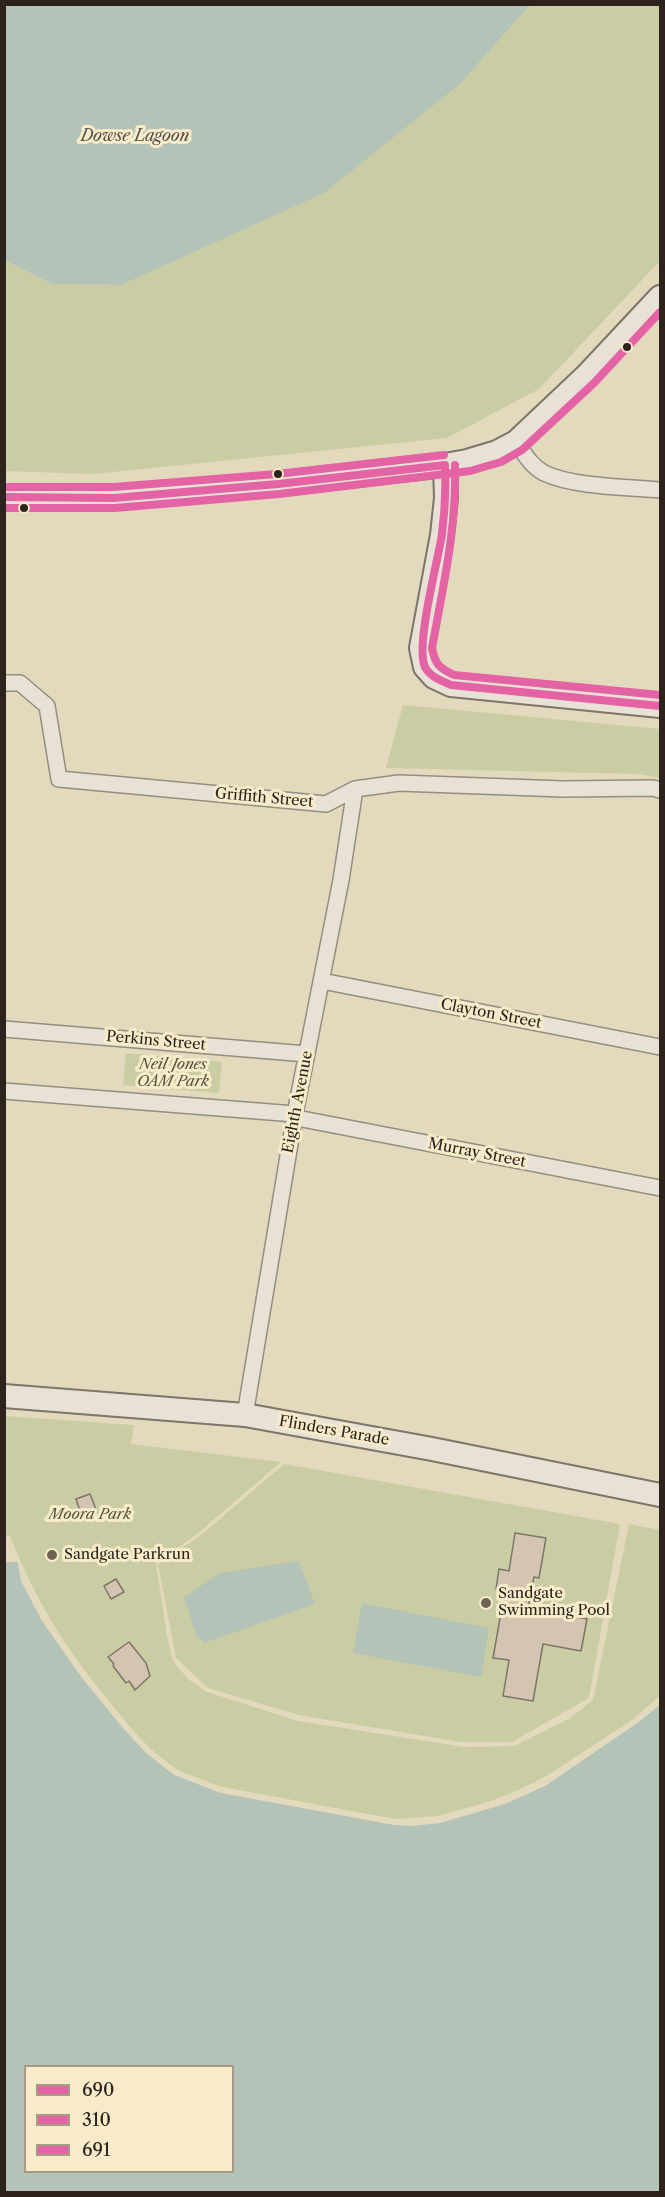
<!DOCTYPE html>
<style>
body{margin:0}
#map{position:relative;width:665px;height:2197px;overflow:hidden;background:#e3d9bd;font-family:"Libre Caslon Text",serif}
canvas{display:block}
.frame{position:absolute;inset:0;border:6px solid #2d221c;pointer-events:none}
.legend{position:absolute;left:24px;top:2065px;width:210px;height:108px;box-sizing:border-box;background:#f7ebca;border:2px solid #a69b84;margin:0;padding:8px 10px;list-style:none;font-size:18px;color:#2d221c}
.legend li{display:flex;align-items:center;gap:12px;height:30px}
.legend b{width:30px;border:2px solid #a69b84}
</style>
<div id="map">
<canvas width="665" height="2197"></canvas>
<div class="frame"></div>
<ul class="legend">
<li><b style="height:8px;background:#e463a4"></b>690</li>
<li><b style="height:8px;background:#e463a4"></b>310</li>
<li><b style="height:8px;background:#e463a4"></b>691</li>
</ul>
</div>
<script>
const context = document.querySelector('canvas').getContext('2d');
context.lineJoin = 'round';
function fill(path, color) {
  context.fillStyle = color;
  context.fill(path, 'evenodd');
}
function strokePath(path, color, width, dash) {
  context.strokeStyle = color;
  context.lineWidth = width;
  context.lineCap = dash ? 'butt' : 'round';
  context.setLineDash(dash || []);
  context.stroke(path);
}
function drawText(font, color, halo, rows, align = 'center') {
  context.font = font + ' "Libre Caslon Text",serif';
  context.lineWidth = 6;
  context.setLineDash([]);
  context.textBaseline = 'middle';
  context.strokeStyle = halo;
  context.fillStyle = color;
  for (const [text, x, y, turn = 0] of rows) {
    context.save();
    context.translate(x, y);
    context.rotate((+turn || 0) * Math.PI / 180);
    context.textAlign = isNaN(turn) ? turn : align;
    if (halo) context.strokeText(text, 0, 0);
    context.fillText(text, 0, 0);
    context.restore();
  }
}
const green = new Path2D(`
 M 530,5 L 660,5 L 660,261 L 539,389 L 447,438 L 93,474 L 5,471 L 4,261 L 52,284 L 121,285 L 180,257 L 461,83 Z
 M 403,705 L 660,729 L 660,778 L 639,774 L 386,768 Z
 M 126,1053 L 222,1062 L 219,1093 L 123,1085 Z
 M 4,1416 L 134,1425 L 131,1444 L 281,1462 L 197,1534 L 156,1563 L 167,1636 L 173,1661 L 188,1679 L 207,1692 L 298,1721 L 464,1747 L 514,1746 L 569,1719 L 593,1700 L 629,1524 L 660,1530 L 660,1696 C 643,1713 622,1726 602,1740 C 553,1774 520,1794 461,1810 C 445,1814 429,1819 412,1819 C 374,1821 321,1806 282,1798 C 241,1791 196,1786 162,1759 C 145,1745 130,1727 116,1710 C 68,1654 37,1603 10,1536 L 5,1536 Z
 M 284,1464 L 620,1524 L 589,1698 L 512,1742 L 461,1742 L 299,1715 L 208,1688 L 176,1658 L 158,1564 L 200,1536 Z`);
const water = new Path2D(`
 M 4,5 L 5,4 L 530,5 L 461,83 L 324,193 L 121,285 L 52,284 L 5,261 Z
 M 299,1561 L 315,1604 L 204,1643 L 196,1635 L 184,1597 L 220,1573 Z
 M 5,1562 L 18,1562 L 46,1619 L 104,1701 L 161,1762 L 206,1785 L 379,1819 L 411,1822 L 481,1807 L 543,1783 L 660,1699 L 660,2192 L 5,2192 ZM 26,2066 L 232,2066 L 232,2172 L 26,2172 Z
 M 362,1603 L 489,1628 L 481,1677 L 353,1653 Z`);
const pier = new Path2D(`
 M 17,1559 L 19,1560 L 36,1596 L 57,1632 L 87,1674 L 127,1724 L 149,1748 L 177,1770 L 222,1787 L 395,1819 L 438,1816 L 503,1798 L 541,1780 L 633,1719 L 660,1696 L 660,1705 L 636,1724 L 545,1786 L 505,1804 L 440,1823 L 411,1826 L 394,1825 L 221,1793 L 174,1775 L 145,1752 L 123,1728 L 82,1678 L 42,1621 L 21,1581 Z`);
const building = new Path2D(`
 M 90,1494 L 97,1512 L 82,1517 L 76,1499 Z
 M 515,1533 L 546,1538 L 539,1578 L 534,1577 L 528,1608 L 587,1619 L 581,1651 L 543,1644 L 533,1701 L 503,1696 L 509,1660 L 493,1658 L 505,1590 L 496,1589 L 499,1569 L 509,1571 Z
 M 116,1579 L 124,1592 L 111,1599 L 104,1586 Z
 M 129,1642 L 146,1663 L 150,1676 L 135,1690 L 129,1681 L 126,1683 L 113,1666 L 114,1664 L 108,1657 Z`);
const street = new Path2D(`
 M 516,442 C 524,453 531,466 544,473 C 573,487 628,487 660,490
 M 4,683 L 20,683 L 47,706 L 59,779 L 326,804 L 355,789 L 399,783 L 563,789 L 653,788 L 660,790
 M 322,981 L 660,1047
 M 4,1029 L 307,1054
 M 4,1091 L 295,1114 L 302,1119 L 660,1188
 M 245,1415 L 295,1114 L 341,880 L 355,789`);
const secondary = new Path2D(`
 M 445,465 L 446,498 L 442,535 L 421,648 L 425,667 L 434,677 L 451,685 L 660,706
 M 4,497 L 114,498 L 278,484 L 445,465 L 467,461 L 497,452 L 516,442 L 587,375 L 660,297
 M 4,1396 L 245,1415 L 432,1449 L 660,1495`);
const bus1 = new Path2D(`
 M 445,465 C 446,488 445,511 442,534 C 438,561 415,646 425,667 C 430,677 442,681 451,685 L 660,706
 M 4,497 L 114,498 L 278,484 L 445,465`);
const bus2 = new Path2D(`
 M 4,508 L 115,508 L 279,494 L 470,471 L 501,462 L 522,450 L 594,383 L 660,312`);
const bus3 = new Path2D(`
 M 455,465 C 457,527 443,587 432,648 C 435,664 439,668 454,675 L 660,695
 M 4,487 L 114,487 L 277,474 L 444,455`);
const markers = [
 [627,347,5,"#2d221c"],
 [278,474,5,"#2d221c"],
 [24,508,5,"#2d221c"],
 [52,1555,6,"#6d6254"],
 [486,1603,6,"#6d6254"]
];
const streetNames = [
 ["Griffith Street",264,798,5],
 ["Clayton Street",491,1014,11],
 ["Perkins Street",156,1041,5],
 ["Eighth Avenue",298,1102,-79],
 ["Murray Street",477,1153,11],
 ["Flinders Parade",334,1431,10]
];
const parkNames = [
 ["Neil Jones",173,1065],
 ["OAM Park",173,1082],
 ["Moora Park",90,1515]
];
const poiNames = [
 ["Sandgate Parkrun",64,1555],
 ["Sandgate",498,1594],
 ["Swimming Pool",498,1611]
];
const waterNames = [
 ["Dowse Lagoon",135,136]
];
fill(green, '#cacda3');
fill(water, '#b4c3b7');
fill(pier, '#e3d9bd');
fill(building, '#d4c4b2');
strokePath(building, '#7c7568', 1.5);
strokePath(street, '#948e7e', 18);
strokePath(secondary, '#7c7568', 26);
strokePath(street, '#e7e2d5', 15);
strokePath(secondary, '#e7e2d5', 22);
strokePath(bus1, '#e463a4', 8);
strokePath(bus2, '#e463a4', 8);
strokePath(bus3, '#e463a4', 8);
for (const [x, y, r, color] of markers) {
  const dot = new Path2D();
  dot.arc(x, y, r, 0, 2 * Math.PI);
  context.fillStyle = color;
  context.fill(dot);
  strokePath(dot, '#f7ebca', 2);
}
drawText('15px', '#2d221c', '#f7ebca', streetNames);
drawText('italic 15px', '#56523e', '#f7ebca', parkNames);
drawText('15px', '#2d221c', '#f7ebca', poiNames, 'left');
drawText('italic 16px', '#50504a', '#f7ebca', waterNames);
</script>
